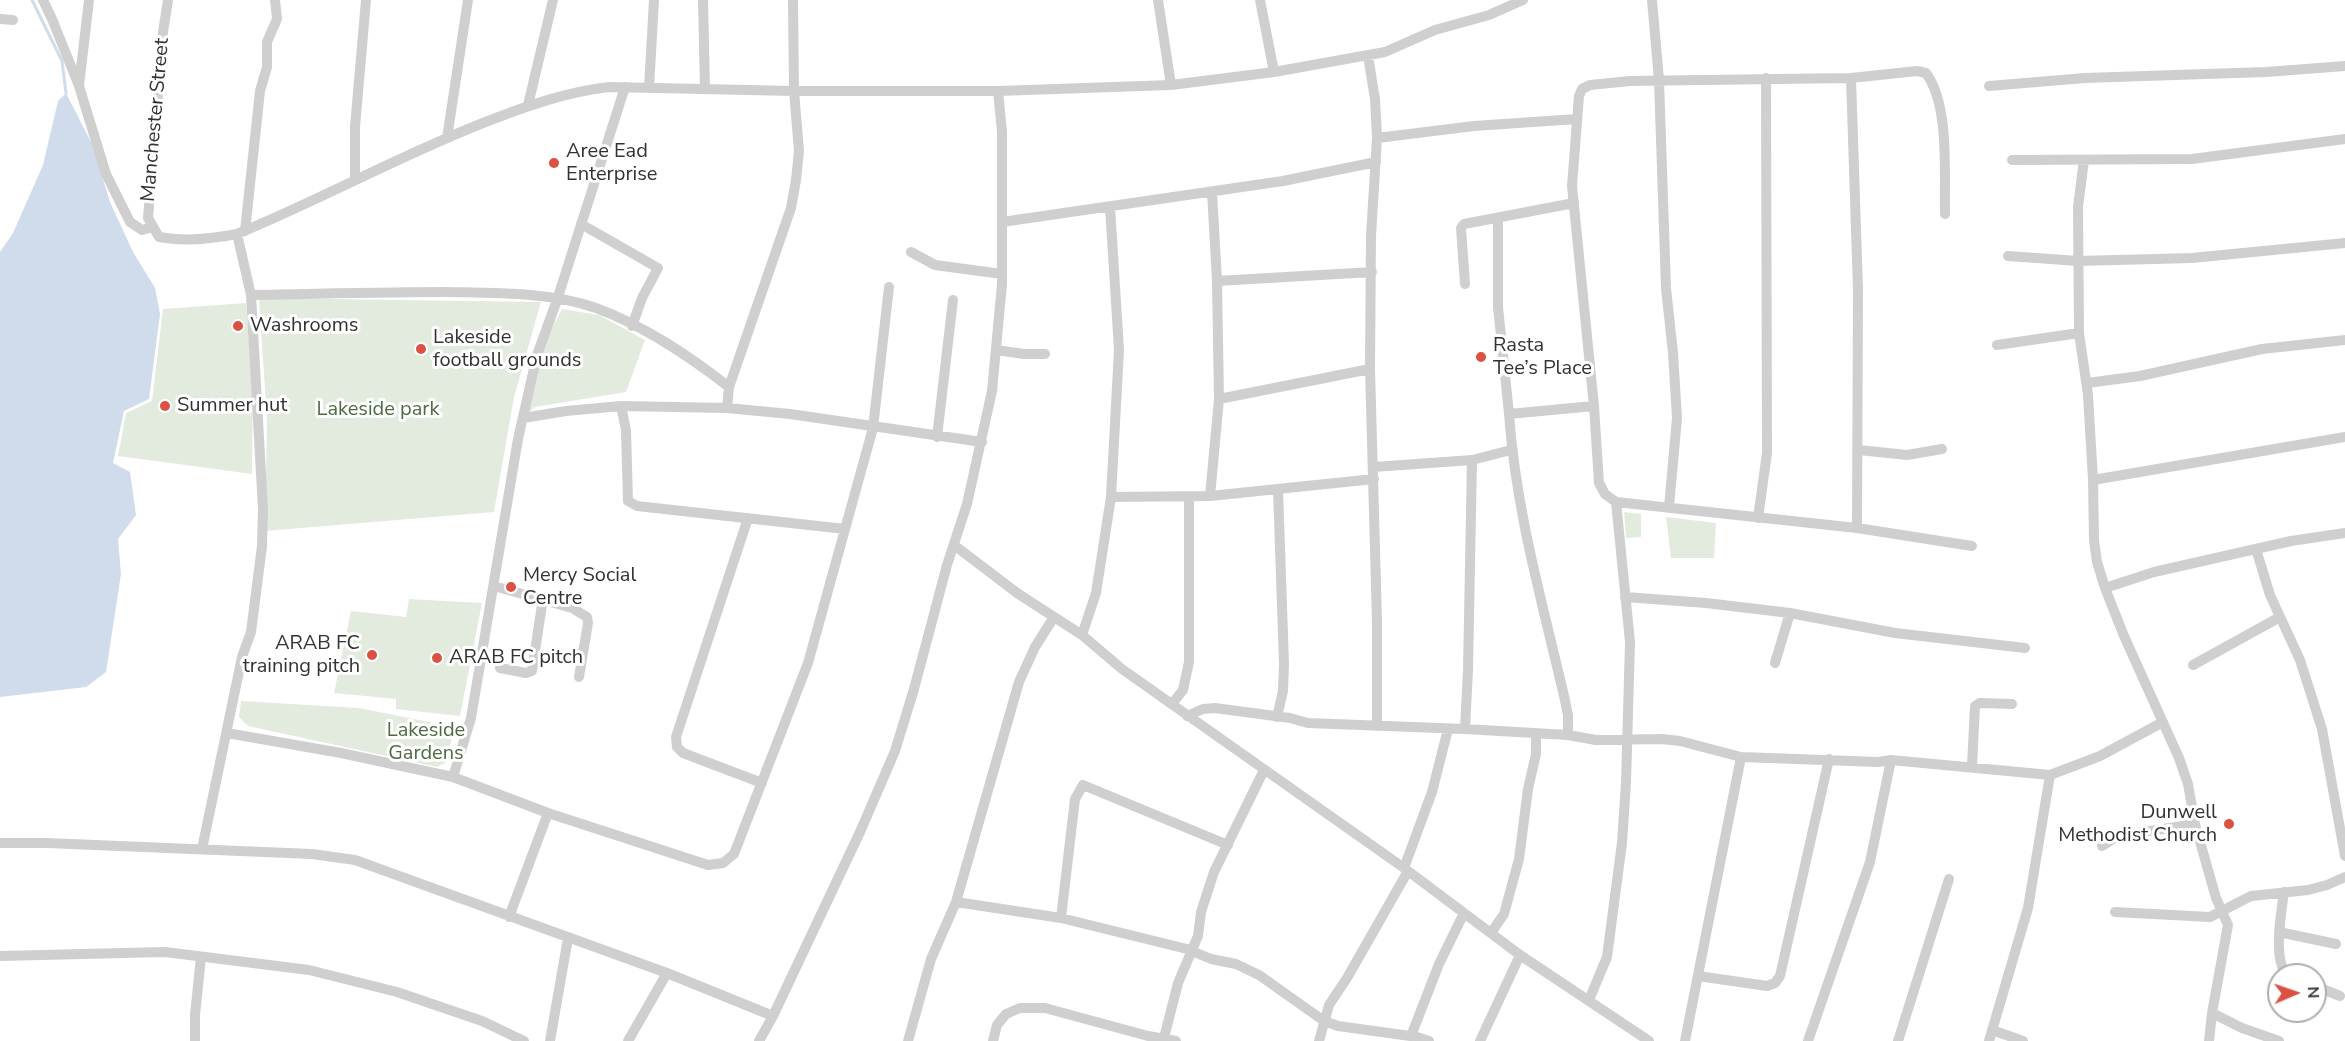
<!DOCTYPE html>
<meta charset="utf-8">
<style>
body{margin:0}
#map{position:relative;width:2345px;height:1041px;overflow:hidden;background:#fff;font-family:"Nunito Sans",sans-serif}
canvas{display:block}
.north{position:absolute;left:2267px;top:963px;width:60px;height:60px;box-sizing:border-box;background:#fff;border:2px solid #adadad;border-radius:50%;rotate:88deg;font-size:16px;font-weight:700;line-height:24px;text-align:center;color:#323232}
.north::after{content:'';display:block;margin:auto;width:21px;height:27px;background:#db5143;clip-path:polygon(50% 0,100% 100%,50% 72%,0 100%)}
</style>
<div id="map">
<canvas width="2345" height="1041"></canvas>
<div class="north">N</div>
</div>
<script>
const context = document.querySelector('canvas').getContext('2d');
context.lineJoin = 'round';
function fill(path, color) {
  context.fillStyle = color;
  context.fill(path, 'evenodd');
}
function strokePath(path, color, width, dash) {
  context.strokeStyle = color;
  context.lineWidth = width;
  context.lineCap = dash ? 'butt' : 'round';
  context.setLineDash(dash || []);
  context.stroke(path);
}
function drawText(font, color, halo, rows, align = 'center') {
  context.font = font + ' "Nunito Sans",sans-serif';
  context.lineWidth = 6;
  context.setLineDash([]);
  context.textBaseline = 'middle';
  context.strokeStyle = halo;
  context.fillStyle = color;
  for (const [text, x, y, turn = 0] of rows) {
    context.save();
    context.translate(x, y);
    context.rotate((+turn || 0) * Math.PI / 180);
    context.textAlign = isNaN(turn) ? turn : align;
    if (halo) context.strokeText(text, 0, 0);
    context.fillText(text, 0, 0);
    context.restore();
  }
}
const green = new Path2D(`
 M 259,298 L 541,302 L 514,397 L 494,512 L 265,531 L 267,420 Z
 M 246,303 L 253,395 L 252,474 L 118,456 L 126,413 L 152,401 L 163,309 Z
 M 562,309 L 599,315 L 645,340 L 626,392 L 535,407 L 523,418 L 537,355 Z
 M 1624,512 L 1641,514 L 1641,537 L 1626,538 Z
 M 1666,517 L 1716,523 L 1714,558 L 1671,558 Z
 M 409,599 L 482,603 L 460,716 L 396,709 L 396,699 L 334,693 L 351,611 L 406,617 Z
 M 241,701 L 359,708 L 454,727 L 447,762 L 437,767 L 248,726 L 239,717 Z`);
const water = new Path2D(`
 M 66,93 L 92,144 L 110,202 L 133,252 L 155,288 L 160,314 L 149,399 L 124,411 L 113,463 L 130,472 L 136,515 L 118,539 L 121,574 L 106,672 L 86,687 L 0,697 L 0,252 L 13,233 L 43,165 L 58,101 Z`);
const stream = new Path2D(`
 M 32,0 L 62,61 L 66,93`);
const minor = new Path2D(`
 M 43,0 L 52,19 L 79,86 L 106,174 L 130,222 L 142,230 L 153,227
 M 168,0 L 163,32 L 148,218 L 159,237 C 185,242 211,239 237,234 C 320,200 399,156 483,123 C 524,107 565,92 609,87 L 794,91 L 998,91 L 1171,85 L 1274,72 L 1385,52 L 1435,30 L 1489,15 L 1523,0
 M 703,0 L 705,89
 M 1158,0 L 1171,85
 M 1260,0 L 1274,72
 M 1652,0 L 1659,80 L 1666,288 L 1673,353 L 1677,418 L 1669,507
 M 0,19 L 13,20
 M 1368,56 L 1375,99 L 1377,138 L 1371,236 L 1370,369 L 1377,622 L 1377,726
 M 1851,78 L 1858,290 L 1857,528
 M 79,86 L 89,0
 M 1989,86 L 2085,78 L 2266,72 L 2345,66
 M 649,88 L 654,0
 M 528,105 L 553,0
 M 447,138 L 468,0
 M 1377,138 L 1474,126 L 1577,119
 M 2012,160 L 2192,159 L 2345,139
 M 2084,160 L 2078,207 L 2079,333 L 2088,395 L 2093,480 L 2094,540 L 2097,562 L 2105,588 L 2124,636 L 2179,758 L 2188,784 L 2195,824 L 2216,898 L 2228,925 L 2212,1013 L 2209,1041
 M 355,180 L 355,127 L 366,0
 M 1498,219 L 1498,307 L 1509,414
 M 1002,222 L 1283,181 L 1376,162
 M 581,224 L 658,268 L 642,298 L 632,326
 M 245,231 L 260,91 L 267,67 L 267,42 L 277,19 L 275,0
 M 911,252 L 935,265 L 1002,274
 M 2008,256 L 2078,261 L 2192,258 L 2345,243
 M 1217,281 L 1372,272
 M 1465,284 L 1461,228 L 1464,224 L 1574,203
 M 251,295 C 316,294 381,292 447,292 C 495,293 550,292 596,308 C 645,326 689,356 729,387
 M 1997,345 L 2079,333
 M 996,350 L 1024,354 L 1045,354
 M 2087,383 L 2140,376 L 2262,349 L 2345,340
 M 1219,399 L 1370,369
 M 621,406 L 626,430 L 628,501 L 637,506 L 845,529
 M 727,408 L 729,387 L 791,208 L 796,180 L 799,151 L 794,91 L 793,0
 M 523,418 L 566,411 L 621,406 L 727,408 L 790,414 L 982,442
 M 937,437 L 953,300
 M 1859,450 L 1907,455 L 1942,449
 M 1374,467 L 1472,460 L 1511,450
 M 2093,480 L 2345,437
 M 1210,496 L 1219,399 L 1217,281 L 1212,192
 M 1111,497 L 1210,496 L 1374,479
 M 1616,502 L 1857,528 L 1972,546
 M 748,518 L 676,737 L 677,747 L 683,753 L 762,783
 M 1758,518 L 1767,453 L 1766,78
 M 954,545 L 1017,593 L 1082,635 L 1122,669 L 1404,868 L 1520,955 L 1649,1041
 M 2256,549 L 2270,595 L 2300,660 L 2322,729 L 2345,856
 M 494,586 L 572,608 L 587,617 L 588,623 L 579,677
 M 2105,588 L 2154,572 L 2291,541 L 2345,533
 M 1625,597 L 1706,603 L 1790,613 L 1895,633 L 2025,648
 M 1082,635 L 1096,593 L 1111,497 L 1119,350 L 1110,207
 M 1775,663 L 1790,613
 M 2193,665 L 2280,617
 M 500,668 L 526,673 L 532,671 L 543,598
 M 1172,704 L 1183,690 L 1189,662 L 1189,497
 M 1187,716 L 1203,709 L 1215,708 L 1290,718 L 1308,723 L 1465,729 L 1568,735 L 1596,740 L 1662,739 L 1680,741 L 1741,757 L 1878,762 L 1891,760 L 2050,775 L 2100,756 L 2163,722
 M 1277,717 L 1283,691 L 1284,664 L 1278,489
 M 1465,729 L 1468,670 L 1472,460
 M 227,733 L 341,753 L 453,777 L 548,813 L 708,865 L 723,863 L 734,854 L 808,663 L 873,428 L 889,287
 M 1568,735 L 1568,715 L 1564,696 C 1542,601 1516,512 1509,414 L 1594,406
 M 1972,766 L 1975,706 L 1980,703 L 2012,704
 M 453,777 L 471,718 L 518,439 L 537,355 L 557,300 L 625,87
 M 0,843 L 47,843 L 312,854 L 355,860 L 667,973 L 773,1016
 M 2102,846 L 2118,836 L 2195,824
 M 202,849 L 242,657 L 251,632 L 262,546 L 263,509 L 251,295 L 237,234
 M 1404,868 L 1432,792 L 1448,729
 M 2284,892 C 2281,915 2273,956 2286,975
 M 956,902 L 1061,918 L 1187,949 L 1211,959 L 1236,964 L 1259,975 L 1324,1021 L 1338,1026 L 1417,1037 L 1429,1041
 M 2115,912 L 2210,917 L 2251,896 L 2308,890 L 2327,885 L 2345,877
 M 509,917 L 548,813
 M 1061,918 L 1075,799 L 1083,785 L 1228,845
 M 2279,932 L 2336,944
 M 1491,933 L 1504,914 L 1519,859 L 1528,789 L 1536,754 L 1536,735
 M 0,956 L 165,952 L 309,970 L 397,992 L 482,1021 L 524,1041
 M 1698,976 L 1767,986 L 1775,983 L 1780,976 L 1829,759
 M 2315,986 L 2340,996
 M 1589,1000 L 1607,957 L 1622,843 L 1626,783 L 1630,642 L 1616,502 L 1605,494 L 1599,483 L 1594,406 L 1572,186 L 1579,96 L 1582,89 L 1590,85 L 1630,81 L 1851,78 L 1917,71 L 1926,73 C 1950,106 1944,173 1945,214
 M 2212,1013 L 2242,1028 L 2279,1041
 M 1992,1030 L 2023,1041
 M 1411,1036 L 1439,964 L 1464,913
 M 1164,1038 L 1178,983 L 1198,936 L 1201,912 L 1214,872 L 1264,770
 M 195,1041 L 195,1015 L 201,957
 M 550,1041 L 568,938
 M 628,1041 L 667,973
 M 759,1041 L 773,1016 L 860,832 L 895,751 L 914,689 L 947,565 L 967,504 L 992,391 L 1002,284 L 1002,132 L 998,91
 M 908,1041 L 931,959 L 956,902 L 1019,682 L 1035,647 L 1054,617
 M 993,1041 L 997,1025 L 1006,1014 L 1020,1008 L 1045,1008 L 1148,1036 L 1176,1041
 M 1319,1041 L 1329,1005 L 1347,978 L 1408,871
 M 1480,1041 L 1520,955
 M 1685,1041 L 1741,757
 M 1808,1041 L 1870,862 L 1891,760
 M 1898,1041 L 1949,879
 M 1989,1041 L 2028,908 L 2050,775`);
const markers = [
 [554,163,6,"#db5143"],
 [238,326,6,"#db5143"],
 [421,349,6,"#db5143"],
 [1481,357,6,"#db5143"],
 [165,406,6,"#db5143"],
 [511,587,6,"#db5143"],
 [372,655,6,"#db5143"],
 [437,658,6,"#db5143"],
 [2229,824,6,"#db5143"]
];
const streetNames = [
 ["Manchester Street",156,120,-85]
];
const poiNames = [
 ["Aree Ead",566,152],
 ["Enterprise",566,175],
 ["Washrooms",250,326],
 ["Lakeside",433,338],
 ["football grounds",433,361],
 ["Rasta",1493,346],
 ["Tee’s Place",1493,369],
 ["Summer hut",177,406],
 ["Mercy Social",523,576],
 ["Centre",523,599],
 ["ARAB FC",360,644,"right"],
 ["training pitch",360,667,"right"],
 ["ARAB FC pitch",449,658],
 ["Dunwell",2217,813,"right"],
 ["Methodist Church",2217,836,"right"]
];
const parkNames = [
 ["Lakeside park",378,410],
 ["Lakeside",426,731],
 ["Gardens",426,754]
];
fill(green, '#e3ebdf');
fill(water, '#d0dcec');
strokePath(stream, '#d0dcec', 3);
strokePath(minor, '#cfcfcf', 10);
for (const [x, y, r, color] of markers) {
  const dot = new Path2D();
  dot.arc(x, y, r, 0, 2 * Math.PI);
  context.fillStyle = color;
  context.fill(dot);
  strokePath(dot, '#fff', 2);
}
drawText('20px', '#323232', '#fff', streetNames);
drawText('20px', '#323232', '#fff', poiNames, 'left');
drawText('20px', '#4e6c42', '#fff', parkNames);
</script>
